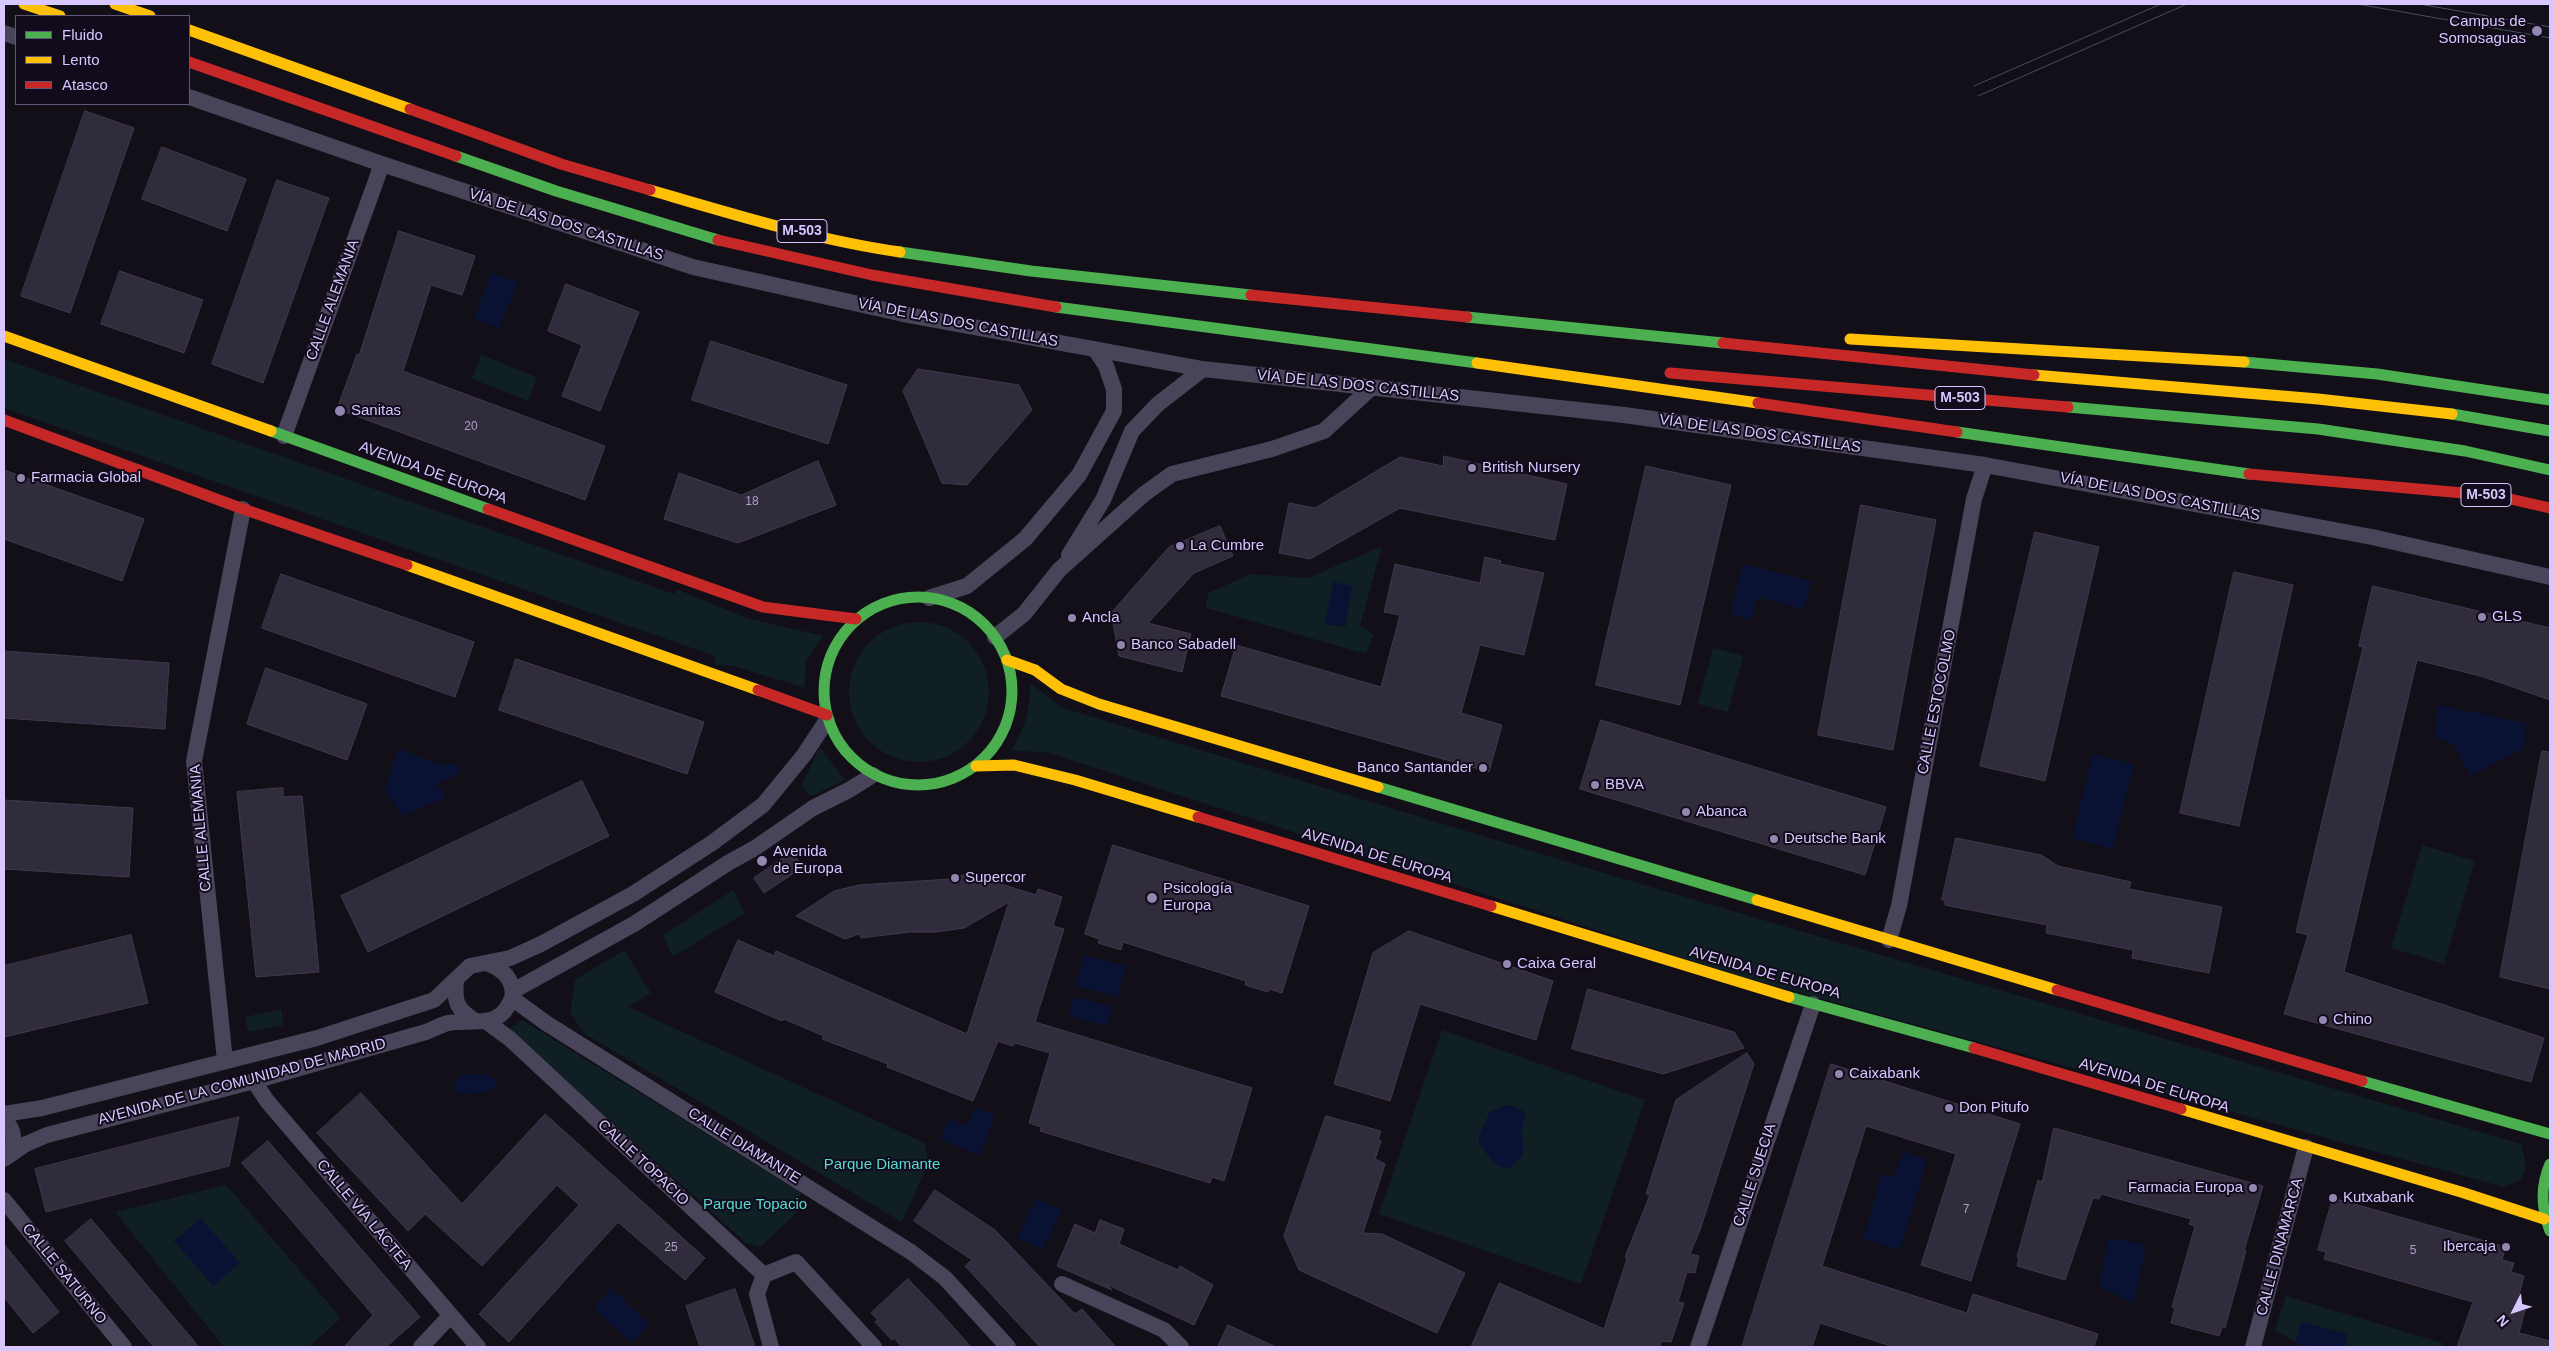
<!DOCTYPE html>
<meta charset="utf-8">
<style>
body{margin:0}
#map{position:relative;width:2554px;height:1351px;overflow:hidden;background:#120f18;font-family:Helvetica,sans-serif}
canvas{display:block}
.frame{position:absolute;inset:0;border:5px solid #d7c7fe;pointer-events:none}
.legend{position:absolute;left:15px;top:15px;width:175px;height:90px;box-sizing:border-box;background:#110b1c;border:1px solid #605676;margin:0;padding:6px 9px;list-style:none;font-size:15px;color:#d7c7fe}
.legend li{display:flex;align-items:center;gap:10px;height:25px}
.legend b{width:25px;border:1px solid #605676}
.north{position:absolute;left:2489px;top:1286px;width:50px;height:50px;-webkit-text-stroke:4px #110b1c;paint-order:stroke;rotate:229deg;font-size:14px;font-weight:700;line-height:20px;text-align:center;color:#d7c7fe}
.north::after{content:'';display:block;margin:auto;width:18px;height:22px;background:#d7c7fe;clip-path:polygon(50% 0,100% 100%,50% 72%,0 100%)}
</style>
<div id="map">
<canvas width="2554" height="1351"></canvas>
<div class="frame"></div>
<ul class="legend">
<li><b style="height:6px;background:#4caf50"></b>Fluido</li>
<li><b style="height:6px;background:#ffc107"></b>Lento</li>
<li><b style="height:6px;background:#c62828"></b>Atasco</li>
</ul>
<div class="north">N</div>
</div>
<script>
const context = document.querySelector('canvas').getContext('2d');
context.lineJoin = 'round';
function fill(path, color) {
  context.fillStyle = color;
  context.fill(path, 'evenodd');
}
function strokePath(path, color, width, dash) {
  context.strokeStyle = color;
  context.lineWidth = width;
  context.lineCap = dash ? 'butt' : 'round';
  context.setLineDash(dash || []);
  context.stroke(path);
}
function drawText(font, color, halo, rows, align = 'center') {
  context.font = font + ' Helvetica,sans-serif';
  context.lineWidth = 4;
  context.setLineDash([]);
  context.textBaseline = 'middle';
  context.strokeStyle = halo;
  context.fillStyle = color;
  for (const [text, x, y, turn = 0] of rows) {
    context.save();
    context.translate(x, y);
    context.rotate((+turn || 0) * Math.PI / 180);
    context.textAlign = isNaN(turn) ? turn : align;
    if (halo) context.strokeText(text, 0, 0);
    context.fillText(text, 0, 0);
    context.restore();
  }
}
const green = new Path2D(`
 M 481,355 L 537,377 L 528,401 L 472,379 Z
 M 4,359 L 674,594 L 677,589 L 746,618 L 823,636 L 806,660 L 805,688 L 734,666 L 715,665 L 715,656 L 4,408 Z
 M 1382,546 L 1360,626 L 1374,635 L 1366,654 L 1206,608 L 1208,593 L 1251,574 L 1308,578 Z
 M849 692a70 70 0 1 1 140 0a70 70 0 1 1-140 0Z
 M 1713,648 L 1743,656 L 1728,712 L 1698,704 Z
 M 1030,683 L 1063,708 L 1604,873 L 2521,1144 L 2526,1164 L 2522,1179 L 2504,1187 L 1732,974 L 1046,752 L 1011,751 C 1026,726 1030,711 1030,683 Z
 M 820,747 L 845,780 L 811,796 L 801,786 Z
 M 2422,845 L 2475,861 L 2444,964 L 2391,948 Z
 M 733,890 L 745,913 L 673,957 L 663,935 Z
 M 624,950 L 651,993 L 628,1007 L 925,1143 L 928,1164 L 902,1222 L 585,1034 L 570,1013 L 575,980 Z
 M 281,1009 L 284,1025 L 248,1032 L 245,1017 Z
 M 522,1020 L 800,1192 L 801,1209 L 760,1247 L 746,1243 L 509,1029 Z
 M 1442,1030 L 1645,1100 L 1581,1284 L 1379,1214 Z
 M 226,1185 L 341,1318 L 309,1347 L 224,1347 L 115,1212 Z
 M 2286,1296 L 2443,1343 L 2441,1347 L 2304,1347 L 2275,1330 Z`);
const water = new Path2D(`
 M 491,273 L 518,282 L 499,328 L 474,319 Z
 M 1743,564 L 1811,581 L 1804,609 L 1757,597 L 1751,620 L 1730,614 Z
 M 1333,582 L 1352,586 L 1345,627 L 1325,624 Z
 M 2438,705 L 2526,723 L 2524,748 L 2470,776 L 2455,745 L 2434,737 Z
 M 399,749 L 439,764 L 457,764 L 461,772 L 436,785 L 446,795 L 442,799 L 403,816 L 385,790 C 389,778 393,758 399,749 Z
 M 2093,754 L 2134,764 L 2113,849 L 2072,838 Z
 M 1084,955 L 1126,966 L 1118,997 L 1076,986 Z
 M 1074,997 L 1112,1007 L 1107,1026 L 1069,1016 Z
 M 463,1074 L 488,1074 L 495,1081 L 495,1087 C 486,1094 470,1095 458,1093 L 453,1084 Z
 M 1505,1105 L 1516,1107 L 1526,1113 L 1521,1134 L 1524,1142 L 1522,1157 L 1510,1168 C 1492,1168 1490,1155 1479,1144 L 1479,1135 L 1490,1112 Z
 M 975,1107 L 995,1116 L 979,1156 L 940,1139 L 948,1119 L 967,1126 Z
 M 1903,1152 L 1927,1160 L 1900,1250 L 1863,1239 L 1882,1174 L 1895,1177 Z
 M 1036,1198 L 1062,1210 L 1043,1250 L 1017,1238 Z
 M 201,1218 L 240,1263 L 213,1286 L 174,1241 Z
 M 2108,1238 L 2146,1245 L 2134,1304 L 2099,1286 Z
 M 611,1288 L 649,1324 L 631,1343 L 594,1308 Z
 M 2301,1322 L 2349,1334 L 2345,1347 L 2311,1347 L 2295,1343 Z`);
const building = new Path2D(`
 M 85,111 L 134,128 L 70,313 L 21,296 Z
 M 162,147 L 246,179 L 227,231 L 142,199 Z
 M 277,180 L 329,198 L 263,383 L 212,364 Z
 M 399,231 L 475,256 L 462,295 L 431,285 L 403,371 L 605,446 L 585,500 L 337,409 L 357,354 L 359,355 Z
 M 120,271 L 203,300 L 184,353 L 101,324 Z
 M 566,284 L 639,312 L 600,411 L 562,396 L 582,345 L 548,331 Z
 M 711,341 L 847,385 L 828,444 L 692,400 Z
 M 918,369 L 1019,385 L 1032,410 L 967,485 L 942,483 L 903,391 Z
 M 1444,456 L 1567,484 L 1555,540 L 1400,508 L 1310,559 L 1279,553 L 1289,503 L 1315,508 L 1400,457 L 1443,466 Z
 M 818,461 L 836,505 L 738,543 L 664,519 L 679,473 L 741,495 Z
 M 1646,466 L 1731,485 L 1680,705 L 1596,685 Z
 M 4,470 L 144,519 L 122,581 L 4,539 Z
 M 1861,505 L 1936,520 L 1893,750 L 1818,735 Z
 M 1220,526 L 1233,556 L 1194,573 L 1148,623 L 1191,634 L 1182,672 L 1119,656 L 1111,613 L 1169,547 Z
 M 2035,532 L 2099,547 L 2045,781 L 1980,766 Z
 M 1485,557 L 1501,561 L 1500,564 L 1544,573 L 1524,655 L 1480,645 L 1461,713 L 1502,725 L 1489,772 L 1221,696 L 1236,645 L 1381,687 L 1400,615 L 1384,612 L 1395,564 L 1480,583 Z
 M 2234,572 L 2293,585 L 2239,826 L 2180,813 Z
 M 281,574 L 474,642 L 455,697 L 262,628 Z
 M 2373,586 L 2550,628 L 2550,700 L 2484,677 L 2417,660 L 2344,972 L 2544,1038 L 2531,1082 L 2284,1014 L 2308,935 L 2296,932 L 2363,647 L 2359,646 Z
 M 4,651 L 169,663 L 165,729 L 4,718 Z
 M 516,659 L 704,722 L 687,774 L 499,710 Z
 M 266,668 L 367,704 L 347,760 L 247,724 Z
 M 1601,720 L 1886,807 L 1865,875 L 1580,789 Z
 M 2542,751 L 2550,752 L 2550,989 L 2500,977 Z
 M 582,781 L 609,836 L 368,952 L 341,896 Z
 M 283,788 L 283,797 L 302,796 L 319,972 L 256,977 L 237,792 Z
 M 4,800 L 133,808 L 129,877 L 4,869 Z
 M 1956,838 L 2041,855 L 2058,866 L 2131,882 L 2129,889 L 2222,907 L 2209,973 L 2132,958 L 2133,950 L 2046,933 L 2047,925 L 1945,905 L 1945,900 L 1942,900 Z
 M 1113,845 L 1309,906 L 1282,993 L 1269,989 L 1268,992 L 1245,985 L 1246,981 L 1123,942 L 1121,950 L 1098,943 L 1099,939 L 1085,934 Z
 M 792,852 L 803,867 L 764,893 L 754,878 Z
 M 974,872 L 979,884 L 1000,876 L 998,883 L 1036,895 L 1038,889 L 1062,897 L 1053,926 L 1064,929 L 1035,1022 L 1252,1088 L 1224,1181 L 1212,1177 L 1210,1183 L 1040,1131 L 1041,1127 L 1029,1123 L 1050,1053 L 1015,1043 L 1013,1046 L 998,1041 L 973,1101 L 887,1067 L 888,1064 L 822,1039 L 824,1036 L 784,1019 L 782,1021 L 715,992 L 738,940 L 774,956 L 776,951 L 967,1034 L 1009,902 L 964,928 L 936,932 L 910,932 L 861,938 L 859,934 L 845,939 L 796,916 L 834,891 L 859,885 L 950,879 Z
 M 1409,931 L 1553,981 L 1536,1040 L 1420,1004 L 1390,1101 L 1334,1084 L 1373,953 Z
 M 131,935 L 148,1003 L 4,1037 L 4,966 Z
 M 1588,989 L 1734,1032 L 1744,1048 L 1663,1074 L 1572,1049 Z
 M 1747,1053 L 1754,1064 L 1700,1230 L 1690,1254 L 1699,1256 L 1695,1273 L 1687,1272 L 1678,1302 L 1684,1303 L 1671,1342 L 1662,1341 L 1659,1347 L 1471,1347 L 1499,1283 L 1604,1329 L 1627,1259 L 1625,1257 L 1650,1195 L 1646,1194 L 1676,1100 Z
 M 1831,1064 L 2020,1124 L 1971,1281 L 1921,1265 L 1956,1154 L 1866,1126 L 1822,1266 L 1967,1313 L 1973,1294 L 2098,1334 L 2094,1347 L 1894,1347 L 1820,1323 L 1812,1347 L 1742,1347 Z
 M 361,1093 L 462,1204 L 545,1114 L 705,1258 L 685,1280 L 618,1222 L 509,1342 L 479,1314 L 579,1205 L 557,1185 L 482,1266 L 425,1214 L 408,1231 L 317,1133 Z
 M 1326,1116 L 1381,1131 L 1378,1139 L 1381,1141 L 1375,1159 L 1385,1164 L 1363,1233 L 1382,1234 L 1465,1273 L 1437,1333 L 1299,1270 L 1284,1236 Z
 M 239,1117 L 229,1166 L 46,1212 L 35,1169 Z
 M 2054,1128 L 2263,1186 L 2244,1251 L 2246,1251 L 2225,1328 L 2222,1327 L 2219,1336 L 2171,1323 L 2175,1308 L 2172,1307 L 2195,1226 L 2189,1224 L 2191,1219 L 2101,1194 L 2099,1199 L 2093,1198 L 2065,1280 L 2017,1266 L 2019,1258 L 2017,1257 L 2038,1180 L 2042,1182 Z
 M 268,1141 L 420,1317 L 386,1347 L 344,1347 L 373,1315 L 242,1163 Z
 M 935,1190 L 995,1230 L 1075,1314 L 1082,1309 L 1116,1347 L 1040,1347 L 965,1266 L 972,1260 L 914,1221 Z
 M 2333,1198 L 2506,1247 L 2502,1260 L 2514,1263 L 2511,1272 L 2524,1276 L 2516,1307 L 2525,1310 L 2519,1333 L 2550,1341 L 2550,1347 L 2457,1347 L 2473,1302 L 2324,1259 L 2326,1252 L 2318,1250 Z
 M 91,1219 L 199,1347 L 154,1347 L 65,1241 Z
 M 1100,1220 L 1124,1229 L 1119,1244 L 1178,1270 L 1180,1266 L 1213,1285 L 1194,1325 L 1106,1284 L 1112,1290 L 1057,1266 L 1075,1224 L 1095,1233 Z
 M 4,1244 L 59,1312 L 33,1333 L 4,1297 Z
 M 908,1279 L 940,1312 L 971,1347 L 902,1347 L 894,1338 L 892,1340 L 875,1322 L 878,1320 L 871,1313 Z
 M 735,1289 L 755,1347 L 700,1347 L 686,1306 Z
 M 1228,1325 L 1276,1347 L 1218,1347 Z`);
const street = new Path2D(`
 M 4,33 L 16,37
 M 189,97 L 382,164 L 693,267 L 908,315 L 1203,369 L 1624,415 L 1985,465 L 2372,537 L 2550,577
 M 284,436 L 382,164
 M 1069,555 L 1103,500 L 1132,431 L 1158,404 L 1203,369
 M 929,598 L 967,586 L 1025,539 L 1079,475 L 1114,411 L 1114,389 L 1106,366 L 1095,349
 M 995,637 L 1024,614 L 1059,570 L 1144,494 L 1172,474 L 1272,449 L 1324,431 L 1372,387
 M 1889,940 L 1899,906 L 1974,499 L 1985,465
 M 456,981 C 454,1003 457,1009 475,1021
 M 513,991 L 634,924 L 728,863 L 755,848 L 813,808 L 849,790 L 873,775
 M 513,999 L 546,1023 L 911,1252 L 945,1278 L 1008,1347
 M 487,1022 L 510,1039 L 764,1275 L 757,1294 L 771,1347
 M 225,1061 L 194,761 L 243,509
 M 254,1081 L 267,1101 L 478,1347
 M 4,1114 L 42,1108 L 317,1038 L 434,1000 L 470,966 L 510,958 L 541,944 L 633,894 L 712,843 L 763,805 L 804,755 L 827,720
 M 4,1120 C 15,1129 14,1140 12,1153
 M 4,1159 L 26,1144 L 47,1135 L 254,1081 L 426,1032 C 433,1029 441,1025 448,1023 C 470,1019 496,1028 508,1006 C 512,1000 514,995 512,988 C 509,975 501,969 489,964
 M 4,1200 L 124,1347
 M 764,1275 L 796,1262 L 874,1347
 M 1062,1284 L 1164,1330 L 1181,1347
 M 421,1347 L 450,1316
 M 1698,1347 L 1813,1004
 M 2253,1347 L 2306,1147`);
const fast = new Path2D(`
 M 456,156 L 556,191 L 718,240
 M 900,252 L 1031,271 L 1251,295
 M 1056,307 L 1477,363
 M 1467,317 L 1723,343
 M 2244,362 L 2377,374 L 2550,400
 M 2068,407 L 2318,429 L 2465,451 L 2550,470
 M 2452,414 L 2550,431
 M 271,431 L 488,509
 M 1957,432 L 2249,474
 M824 691a94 94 0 1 1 188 0a94 94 0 1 1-188 0Z
 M 1378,787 L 1757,900
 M 1789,997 L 1974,1048
 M 2362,1081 L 2550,1134
 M 2550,1164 C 2540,1187 2541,1208 2550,1231`);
const slow = new Path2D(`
 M 24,4 L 60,16
 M 115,4 L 150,16
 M 189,30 L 410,109
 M 650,190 C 732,214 816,240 900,252
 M 4,336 L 271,431
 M 1850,339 L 2244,362
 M 1477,363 L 1758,403
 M 2034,375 L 2318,399 L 2452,414
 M 407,565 L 758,690
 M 1007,660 L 1035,670 L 1061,689 L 1099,704 L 1378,787
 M 976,766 L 1014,765 L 1075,780 L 1198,817
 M 1757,900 L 2057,990
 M 1491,906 L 1789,997
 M 2181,1109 L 2461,1192 L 2544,1219`);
const jam = new Path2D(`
 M 189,62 L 456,156
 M 410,109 L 561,164 L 650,190
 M 718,240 L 872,275 L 1056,307
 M 1251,295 L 1467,317
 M 1723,343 L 2034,375
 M 1670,373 L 2068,407
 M 1758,403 L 1957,432
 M 4,420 L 243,509 L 407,565
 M 2249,474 L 2497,496 L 2550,508
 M 488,509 L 763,607 L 856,619
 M 758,690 L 827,715
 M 1198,817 L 1491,906
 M 2057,990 L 2362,1081
 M 1974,1048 L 2181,1109`);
const tram = new Path2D(`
 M 2357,4 L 2550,38
 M 2419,4 L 2550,27
 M 1974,86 L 2161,4
 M 1978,96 L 2187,4`);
const markers = [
 [2537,31,6,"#9287ae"],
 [340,411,6,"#9287ae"],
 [1472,468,5,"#9287ae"],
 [21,478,5,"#9287ae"],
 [1180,546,5,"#9287ae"],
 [2482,617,5,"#9287ae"],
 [1072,618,5,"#9287ae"],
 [1121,645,5,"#9287ae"],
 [1483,768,5,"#9287ae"],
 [1595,785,5,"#9287ae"],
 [1686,812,5,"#9287ae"],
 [1774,839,5,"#9287ae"],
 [762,861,6,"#9287ae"],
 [955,878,5,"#9287ae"],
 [1152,898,6,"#9287ae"],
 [1507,964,5,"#9287ae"],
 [2323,1020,5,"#9287ae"],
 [1839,1074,5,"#9287ae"],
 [1949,1108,5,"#9287ae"],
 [2253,1188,5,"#9287ae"],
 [2333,1198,5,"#9287ae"],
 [2506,1247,5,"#9287ae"]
];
const numberNames = [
 ["20",471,427],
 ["18",752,502],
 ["7",1966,1210],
 ["25",671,1248],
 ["5",2413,1251]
];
const shields = [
 [802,231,50],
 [1960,398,50],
 [2486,495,50]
];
const shieldNames = [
 ["M-503",802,231],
 ["M-503",1960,398],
 ["M-503",2486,495]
];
const poiNames = [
 ["Campus de",2526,22,"right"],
 ["Somosaguas",2526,39,"right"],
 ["Sanitas",351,411],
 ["British Nursery",1482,468],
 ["Farmacia Global",31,478],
 ["La Cumbre",1190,546],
 ["GLS",2492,617],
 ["Ancla",1082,618],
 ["Banco Sabadell",1131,645],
 ["Banco Santander",1473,768,"right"],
 ["BBVA",1605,785],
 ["Abanca",1696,812],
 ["Deutsche Bank",1784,839],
 ["Avenida",773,852],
 ["de Europa",773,869],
 ["Supercor",965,878],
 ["Psicología",1163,889],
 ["Europa",1163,906],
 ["Caixa Geral",1517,964],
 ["Chino",2333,1020],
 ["Caixabank",1849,1074],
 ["Don Pitufo",1959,1108],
 ["Farmacia Europa",2243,1188,"right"],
 ["Kutxabank",2343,1198],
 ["Ibercaja",2496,1247,"right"]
];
const streetNames = [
 ["VÍA DE LAS DOS CASTILLAS",566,225,18],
 ["CALLE ALEMANIA",333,300,-70],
 ["VÍA DE LAS DOS CASTILLAS",958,323,11],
 ["VÍA DE LAS DOS CASTILLAS",1358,386,6],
 ["VÍA DE LAS DOS CASTILLAS",1760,434,8],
 ["AVENIDA DE EUROPA",433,473,20],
 ["VÍA DE LAS DOS CASTILLAS",2160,497,11],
 ["CALLE ESTOCOLMO",1937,702,-79],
 ["CALLE ALEMANIA",201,828,-95],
 ["AVENIDA DE EUROPA",1377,856,17],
 ["AVENIDA DE EUROPA",1765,973,16],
 ["AVENIDA DE LA COMUNIDAD DE MADRID",242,1082,-15],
 ["AVENIDA DE EUROPA",2154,1086,17],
 ["CALLE DIAMANTE",744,1146,32],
 ["CALLE TOPACIO",643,1163,43],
 ["CALLE SUECIA",1755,1175,-72],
 ["CALLE VÍA LÁCTEA",364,1215,50],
 ["CALLE DINAMARCA",2280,1247,-75],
 ["CALLE SATURNO",64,1274,51]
];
const parkNames = [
 ["Parque Diamante",882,1165],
 ["Parque Topacio",755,1205]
];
fill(green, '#0f1f23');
fill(water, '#0a1234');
fill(building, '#302c3b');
strokePath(building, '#40394d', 1);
strokePath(street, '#484459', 16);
strokePath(fast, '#4caf50', 11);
strokePath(slow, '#ffc107', 11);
strokePath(jam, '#c62828', 11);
strokePath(tram, '#425063', 1);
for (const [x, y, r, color] of markers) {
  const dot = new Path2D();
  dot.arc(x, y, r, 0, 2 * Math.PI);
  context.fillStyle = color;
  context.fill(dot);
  strokePath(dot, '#110b1c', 2);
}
drawText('12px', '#ada0cd', null, numberNames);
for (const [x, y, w] of shields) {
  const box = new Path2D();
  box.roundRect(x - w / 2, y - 11.5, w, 23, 4);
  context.fillStyle = '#110b1c';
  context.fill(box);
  strokePath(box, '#d7c7fe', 1);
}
drawText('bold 14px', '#d7c7fe', null, shieldNames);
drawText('15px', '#d7c7fe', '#110b1c', poiNames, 'left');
drawText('15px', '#d7c7fe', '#110b1c', streetNames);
drawText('15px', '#56dbd0', '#110b1c', parkNames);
</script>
